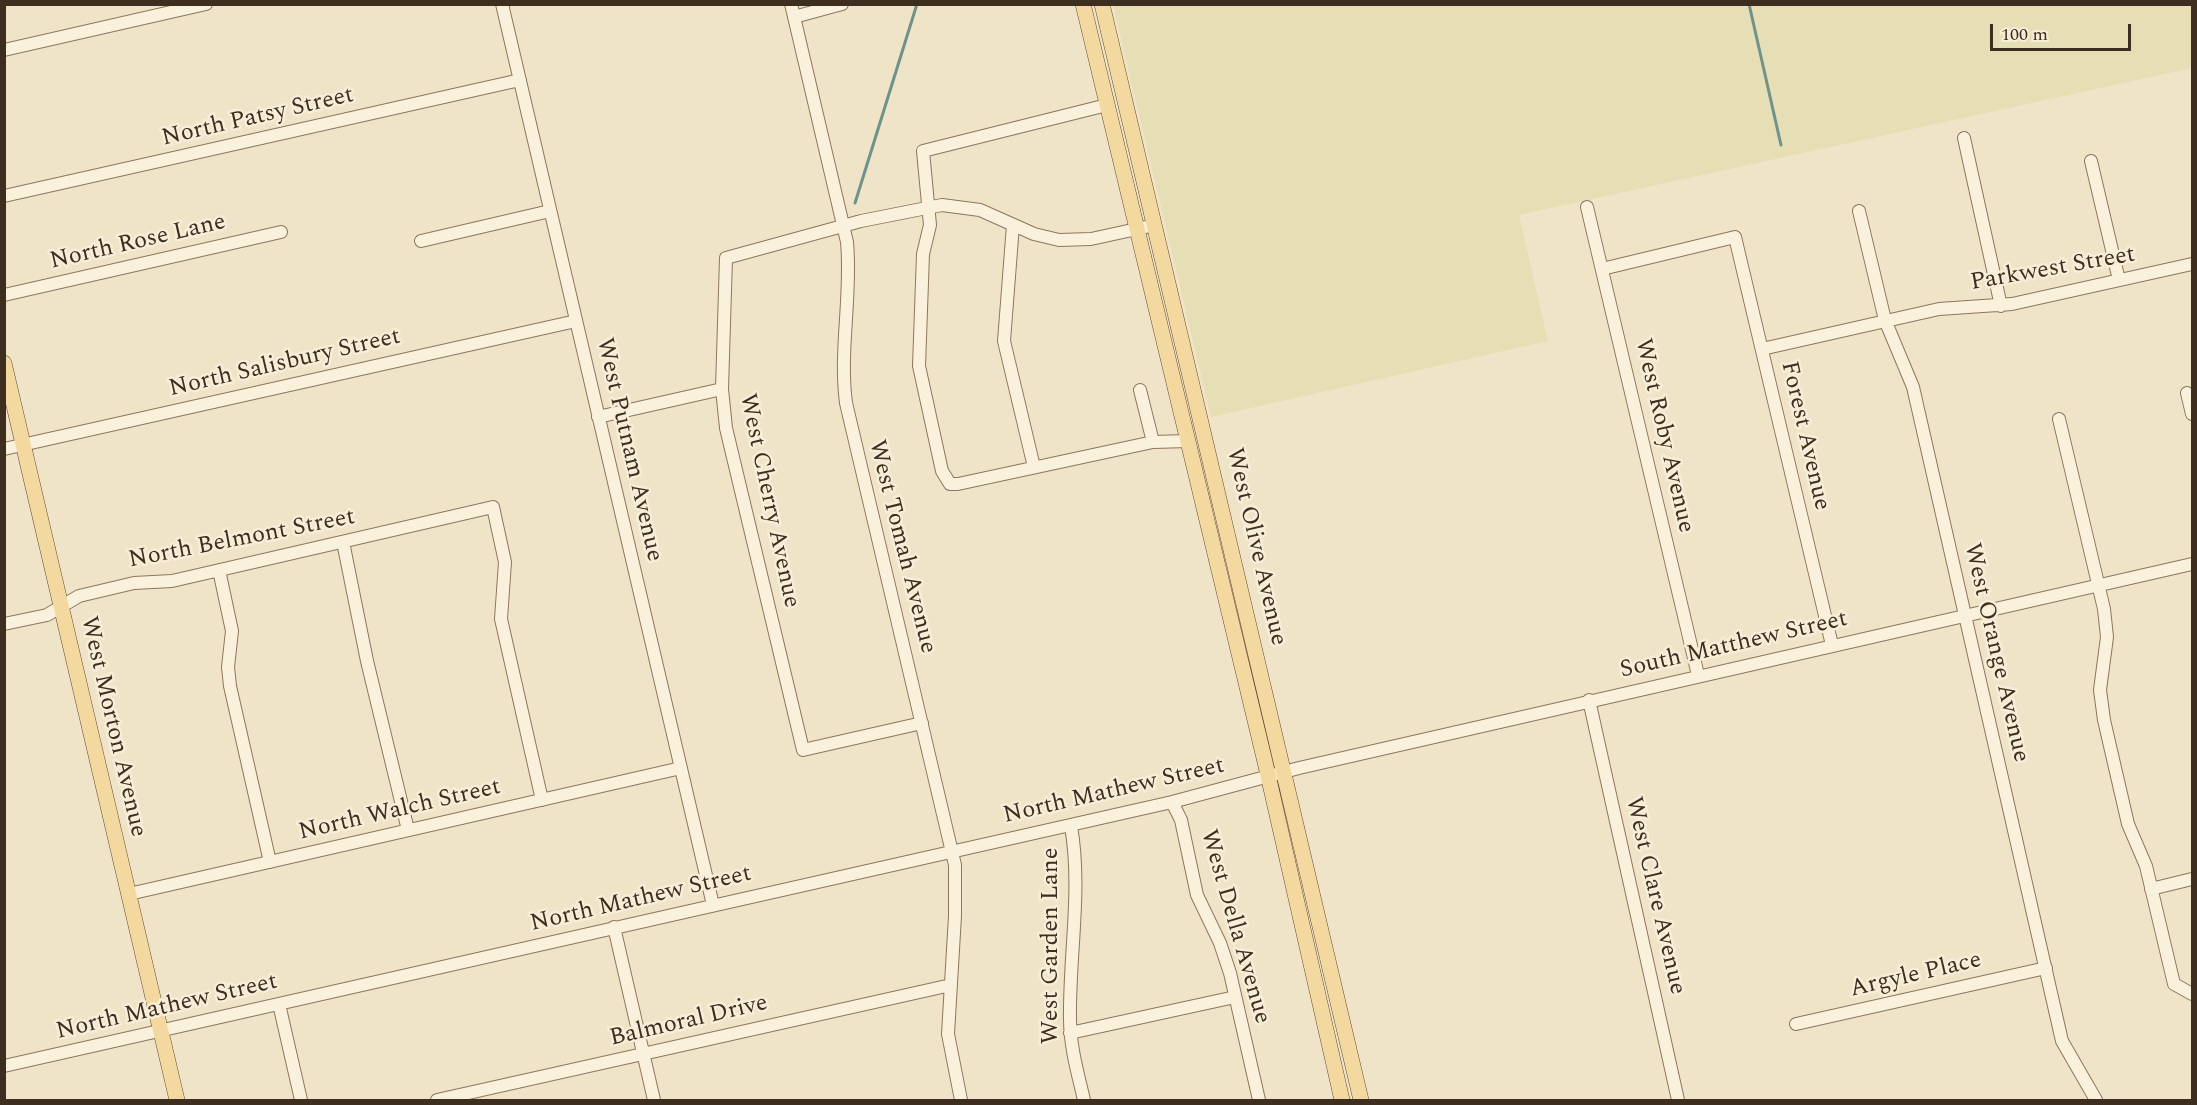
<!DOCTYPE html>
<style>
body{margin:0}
#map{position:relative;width:2197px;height:1105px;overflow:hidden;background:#f0e4c8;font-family:Spectral,serif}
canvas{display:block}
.frame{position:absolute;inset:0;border:6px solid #3d2e20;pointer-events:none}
.scale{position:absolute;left:1990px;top:24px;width:141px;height:27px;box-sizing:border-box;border:3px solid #3d2e20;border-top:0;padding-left:8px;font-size:18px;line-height:21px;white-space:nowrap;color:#3d2e20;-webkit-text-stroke:4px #f7eed8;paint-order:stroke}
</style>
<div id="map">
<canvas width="2197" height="1105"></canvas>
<div class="frame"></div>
<div class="scale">100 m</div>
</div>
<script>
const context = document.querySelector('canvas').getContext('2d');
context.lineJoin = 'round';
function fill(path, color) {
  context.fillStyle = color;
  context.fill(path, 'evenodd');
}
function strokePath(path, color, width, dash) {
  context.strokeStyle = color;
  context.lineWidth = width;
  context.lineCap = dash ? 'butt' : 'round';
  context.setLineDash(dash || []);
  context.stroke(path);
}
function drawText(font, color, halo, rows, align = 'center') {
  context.font = font + ' Spectral,serif';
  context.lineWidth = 5;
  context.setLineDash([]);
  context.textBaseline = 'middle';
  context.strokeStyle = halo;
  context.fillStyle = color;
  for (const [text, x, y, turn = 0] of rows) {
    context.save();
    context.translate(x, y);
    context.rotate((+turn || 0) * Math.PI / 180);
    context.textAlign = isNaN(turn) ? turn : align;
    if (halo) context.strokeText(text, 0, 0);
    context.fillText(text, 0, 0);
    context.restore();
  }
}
const farmland = new Path2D(`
 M 1113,5 L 2192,5 L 2192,68 L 1519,215 L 1548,341 L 1211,417 Z`);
const stream = new Path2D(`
 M 1749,4 L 1781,145
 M 855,203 L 917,4`);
const minor = new Path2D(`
 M 502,4 L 713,905
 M 791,4 L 847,242 C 852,296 839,350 846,403 L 955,865 L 955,916 L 948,1034 L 961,1100
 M 794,17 L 842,4
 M 4,50 L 206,4
 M 1107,105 L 923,151 L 930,225 L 923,254 L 919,366 L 942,471 L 950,484 L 958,484 L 1153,442 L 1188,441
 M 1964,138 L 2001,306
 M 2091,161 L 2119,280
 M 4,196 L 520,80
 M 1587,207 L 1698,675
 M 1859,211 L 1885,320 L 1913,387 L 2062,1041 L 2096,1100
 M 1013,225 L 1004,341 L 1034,467
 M 421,241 L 550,211
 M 1602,269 L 1735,237 L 1832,645
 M 4,295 L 281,232
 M 1762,349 L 1939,309 L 2012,304 L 2192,264
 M 1140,390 L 1153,442
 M 2187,393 L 2192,414
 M 598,417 L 722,389
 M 2059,419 L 2104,609 L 2107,637 L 2100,690 L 2104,720 L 2128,824 L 2146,866 L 2174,984 L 2192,994
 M 4,449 L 576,321
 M 343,542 L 367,661 L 408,830
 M 219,570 L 232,631 L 228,667 L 230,686 L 270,862
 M 4,624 L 47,615 L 79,596 L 134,583 L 172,581 L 493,507 L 505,562 L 501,619 L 542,800
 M 1589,700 L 1678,1100
 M 922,723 L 803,750 L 726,428 L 722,389 L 726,258 L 861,221 L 942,205 L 980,210 L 1034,234 L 1059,240 L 1091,239 L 1146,227
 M 1172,802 L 1181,820 L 1197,895 L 1220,943 L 1230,973 L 1259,1100
 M 1071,826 C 1082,890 1069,954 1070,1019 C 1070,1047 1078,1074 1084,1100
 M 2151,889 L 2192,879
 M 129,894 L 681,768
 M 614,927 L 654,1100
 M 279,1004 L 301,1100
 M 1796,1024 L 2046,968
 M 1070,1033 L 1235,997
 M 4,1066 L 1172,802 L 1299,768 L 2192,564
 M 437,1100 L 951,985`);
const major = new Path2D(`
 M 1083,4 L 1265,762 L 1342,1100
 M 1102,4 L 1361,1100
 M 4,363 L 177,1100`);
const streetNames = [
 ["North Patsy Street",258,118,-13],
 ["North Rose Lane",138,243,-13],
 ["Parkwest Street",2053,270,-10],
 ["North Salisbury Street",285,364,-13],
 ["West Roby Avenue",1663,436,77],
 ["Forest Avenue",1804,436,77],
 ["West Putnam Avenue",628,450,77],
 ["West Cherry Avenue",768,501,78],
 ["North Belmont Street",242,540,-11],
 ["West Tomah Avenue",901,547,76],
 ["West Olive Avenue",1255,547,77],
 ["South Matthew Street",1734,646,-13],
 ["West Orange Avenue",1995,653,77],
 ["West Morton Avenue",112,727,77],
 ["North Mathew Street",1114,792,-13],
 ["North Walch Street",400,811,-13],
 ["West Clare Avenue",1654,896,77],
 ["North Mathew Street",641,900,-13],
 ["West Della Avenue",1234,927,74],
 ["West Garden Lane",1052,946,-90],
 ["Argyle Place",1916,976,-13],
 ["North Mathew Street",167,1008,-13],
 ["Balmoral Drive",689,1022,-13]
];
fill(farmland, '#e6deb5');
strokePath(stream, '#6f938a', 3);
strokePath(minor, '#8d765c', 14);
strokePath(major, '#5b4430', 16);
strokePath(minor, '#faf1dc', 12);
strokePath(major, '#f3d9a0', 15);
drawText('24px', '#3d2e20', '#f7eed8', streetNames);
</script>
